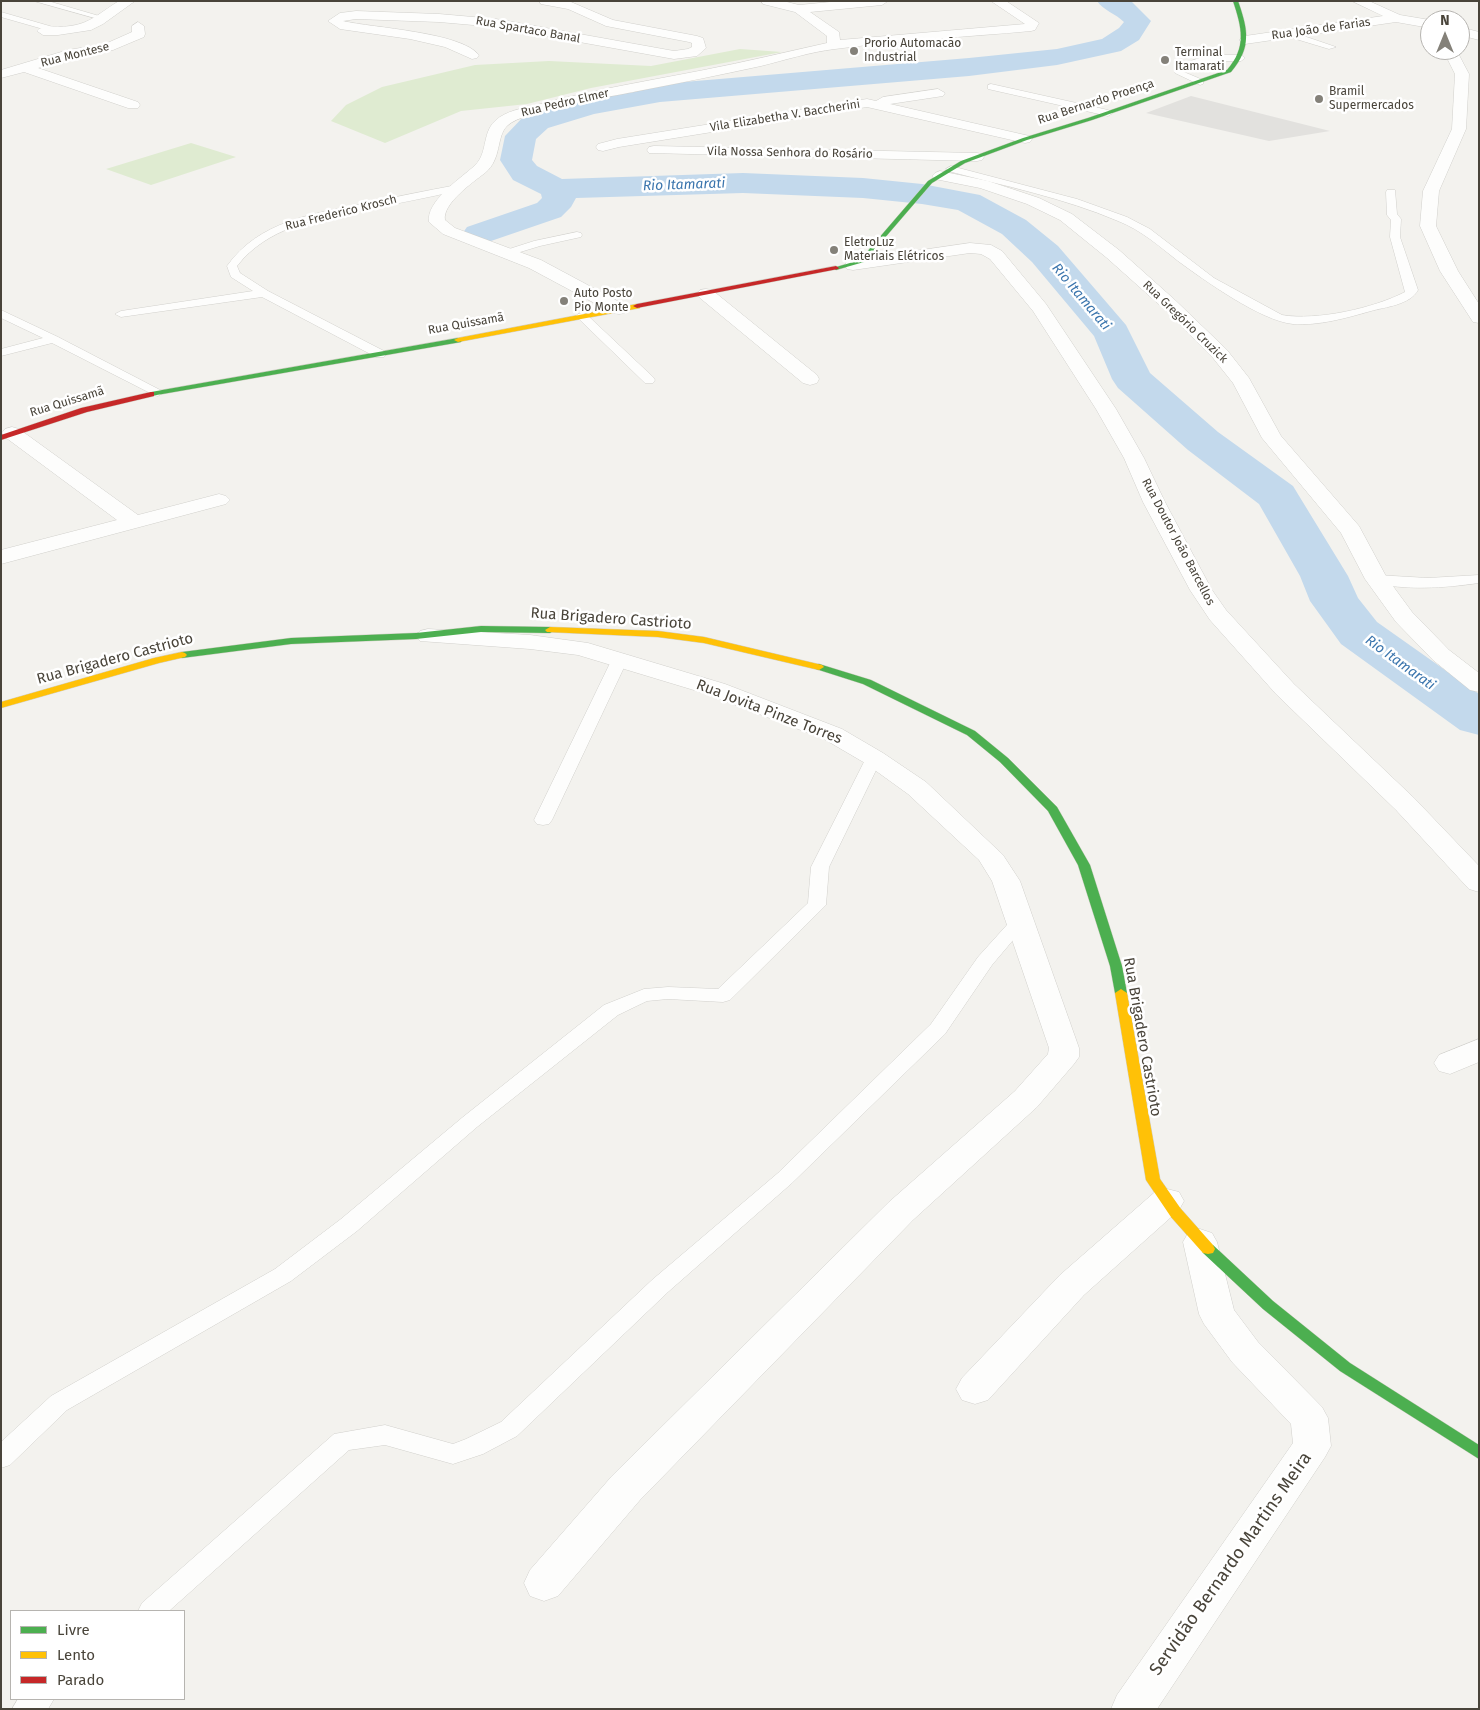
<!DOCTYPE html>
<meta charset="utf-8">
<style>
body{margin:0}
#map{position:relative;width:1480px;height:1710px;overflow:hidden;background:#f3f2ee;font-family:"Fira Sans",sans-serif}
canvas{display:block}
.frame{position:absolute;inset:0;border:2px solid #49443a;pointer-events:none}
.legend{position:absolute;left:10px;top:1610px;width:175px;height:90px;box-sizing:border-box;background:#fff;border:1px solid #b6b4b0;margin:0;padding:6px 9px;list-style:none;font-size:15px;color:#49443a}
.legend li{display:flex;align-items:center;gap:10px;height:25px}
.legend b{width:25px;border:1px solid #b6b4b0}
.north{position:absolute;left:1420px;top:10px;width:50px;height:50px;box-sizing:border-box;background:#fff;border:1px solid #b6b4b0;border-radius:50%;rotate:0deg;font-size:14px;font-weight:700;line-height:20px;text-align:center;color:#49443a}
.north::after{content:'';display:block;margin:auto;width:18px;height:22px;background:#848179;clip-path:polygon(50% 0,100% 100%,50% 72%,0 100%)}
</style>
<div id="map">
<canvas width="1480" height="1710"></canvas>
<div class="frame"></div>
<ul class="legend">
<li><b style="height:6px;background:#4caf50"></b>Livre</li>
<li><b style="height:6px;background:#ffc107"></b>Lento</li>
<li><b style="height:6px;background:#c62828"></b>Parado</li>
</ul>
<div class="north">N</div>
</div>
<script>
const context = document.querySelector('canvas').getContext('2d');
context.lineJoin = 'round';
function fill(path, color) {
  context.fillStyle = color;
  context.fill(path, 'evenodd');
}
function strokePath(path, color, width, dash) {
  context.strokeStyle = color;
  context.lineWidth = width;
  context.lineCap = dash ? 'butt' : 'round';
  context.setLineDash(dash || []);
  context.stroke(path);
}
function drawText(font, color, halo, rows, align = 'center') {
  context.font = font + ' "Fira Sans",sans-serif';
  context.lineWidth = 5;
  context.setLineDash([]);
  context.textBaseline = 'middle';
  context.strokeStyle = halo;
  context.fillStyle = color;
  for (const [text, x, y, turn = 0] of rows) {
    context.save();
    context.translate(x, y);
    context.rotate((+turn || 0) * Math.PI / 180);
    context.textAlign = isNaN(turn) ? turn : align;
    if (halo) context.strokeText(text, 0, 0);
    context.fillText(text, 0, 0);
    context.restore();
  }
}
const green = new Path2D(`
 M 740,49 L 782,52 L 591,88 L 527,104 L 461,111 L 385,143 L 331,121 L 346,105 L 382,87 L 475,65 L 549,61 L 651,66 Z
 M 191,143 L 236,157 L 151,185 L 106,169 Z`);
const parking = new Path2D(`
 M 1191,96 L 1330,131 L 1269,141 L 1146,113 Z`);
const river = new Path2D(`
 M 1097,1 L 1131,1 L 1151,21 L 1139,40 L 1121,51 L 1057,65 L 969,76 L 660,102 L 594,114 L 548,128 L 536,139 L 532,160 L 537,166 L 562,179 L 743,173 L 863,178 L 922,184 L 980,195 L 1026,220 L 1058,246 L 1126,325 L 1150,373 L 1218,432 L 1293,486 L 1348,576 L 1358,598 L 1377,622 L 1479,694 L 1479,735 L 1460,730 L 1341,644 L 1310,601 L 1300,576 L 1259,504 L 1188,450 L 1118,388 L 1112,379 L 1094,336 L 1032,262 L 1002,234 L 958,210 L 922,204 L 863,198 L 743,193 L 576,198 L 571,207 L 561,217 L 491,241 L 479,244 L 467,241 L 462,234 L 467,227 L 537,203 L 542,198 L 541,194 L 513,180 L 500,160 L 505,136 L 526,114 L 590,97 L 660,84 L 969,58 L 1057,49 L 1102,39 L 1119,28 L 1124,22 C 1116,14 1103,10 1097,1 Z`);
const lane = new Path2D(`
 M 34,1 L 48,1 L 106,18 L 102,20 Z
 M 1,12 L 60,29 L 61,31 L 57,33 L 1,17 Z
 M 1286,32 L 1292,32 L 1336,47 L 1329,49 L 1286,36 Z
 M 1208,55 L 1241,55 L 1245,58 L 1241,61 L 1209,61 L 1184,69 L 1184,72 L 1203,80 L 1203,84 L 1200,85 L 1175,73 L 1177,66 Z
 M 991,84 L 1108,110 L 1113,113 L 1108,116 L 988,89 L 988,85 Z
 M 951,166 L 1077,199 L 1127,217 L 1150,229 L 1214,278 L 1282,315 C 1317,321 1374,308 1405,292 L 1390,237 L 1391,220 L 1387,215 L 1386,192 L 1387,190 L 1395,190 L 1397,214 L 1401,219 L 1400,237 L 1418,290 C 1410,305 1385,307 1371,311 C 1346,318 1319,326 1293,324 C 1261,321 1204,280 1178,261 C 1159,246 1141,230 1118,221 C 1064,198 1005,186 948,171 L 946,169 Z
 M 457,185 L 460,186 L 460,190 C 427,198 393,204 359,211 C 313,220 268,227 237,266 L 240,273 L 268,291 L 384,351 L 386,354 L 384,357 L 376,357 L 262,297 L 121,317 L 115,314 L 121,311 L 253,291 L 231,277 L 227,266 C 259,221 312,214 363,204 C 394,197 425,191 457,185 Z
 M 577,232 L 581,233 L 582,235 L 581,237 L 540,246 L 507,256 L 502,253 L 503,251 L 534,241 Z
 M 1,310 L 58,337 L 164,392 L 158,396 L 154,395 L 52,343 L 1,356 L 1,349 L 43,338 L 1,318 Z
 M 582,313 L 586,314 L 653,377 L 655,380 L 653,383 L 645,383 L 578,318 L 576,316 L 578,314 Z
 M 1376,575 L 1428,578 L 1479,575 L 1479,583 C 1444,588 1405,591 1371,582 L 1369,579 L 1371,576 Z
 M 620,654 L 625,656 L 628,659 L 552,820 L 549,824 L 543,825 L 537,824 L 534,820 L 612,659 L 615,656 Z
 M 874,753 L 880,755 L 882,758 L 829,867 L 826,905 L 730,1000 L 723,1002 L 668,999 L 647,1001 L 618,1015 L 477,1127 L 357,1231 L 291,1281 L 67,1410 L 10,1465 L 1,1468 L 1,1442 L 51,1396 L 275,1269 L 341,1219 L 463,1117 L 604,1005 L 644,989 L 668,987 L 718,989 L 808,903 L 811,867 L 866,758 L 868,755 Z
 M 1021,914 L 1027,916 L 1030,920 L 992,965 L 945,1034 L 792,1183 L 668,1292 L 517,1436 L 483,1454 L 453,1464 L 385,1445 L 349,1450 L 169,1611 L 138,1611 L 142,1603 L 334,1434 L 385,1425 L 453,1444 L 466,1439 L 501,1422 L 652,1280 L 778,1173 L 931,1024 L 978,957 L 1015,916 Z
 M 18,1699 L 54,1699 L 48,1709 L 12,1709 Z`);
const street = new Path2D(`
 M 119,1 L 135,1 L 103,24 L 91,30 L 58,35 L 43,35 L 37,31 C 43,24 61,28 70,26 C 90,24 102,11 119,1 Z
 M 539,1 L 571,2 L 613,20 L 697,36 L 703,38 L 706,48 L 697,56 L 674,59 L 496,27 L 439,22 L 356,19 L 343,21 C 373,28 461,32 479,55 L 477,58 L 472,59 L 445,47 L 410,39 L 340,29 L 328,21 L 340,13 L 356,11 L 439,14 L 496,19 L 674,51 L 688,49 L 692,47 L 692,43 L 689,42 L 606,26 L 568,9 L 541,4 Z
 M 761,1 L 783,1 L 799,5 L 841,1 L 888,1 L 882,5 L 810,12 L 839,32 L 840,40 L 1025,24 L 991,1 L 1006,1 L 1039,23 L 1035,30 L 1031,31 C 966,37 900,40 835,49 C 810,52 785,60 761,66 C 720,75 679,83 638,91 C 611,97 525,109 507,126 C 496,137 502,159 485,173 C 473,182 442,204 445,220 L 455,228 L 541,260 L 625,305 L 628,309 L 625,313 L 619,314 L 613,313 L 529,268 L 443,234 L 429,222 C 426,202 458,180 472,168 C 489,155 481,134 495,121 C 505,111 523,108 537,105 C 592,90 648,81 704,70 C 745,62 786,52 827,43 L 827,36 L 795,12 L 763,4 Z
 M 1352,1 L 1369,1 L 1400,15 L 1430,20 L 1430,28 L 1396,22 L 1245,44 L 1239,40 L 1245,36 L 1383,16 Z
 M 138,22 L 144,26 L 145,34 L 144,37 L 113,50 L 75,57 L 38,68 L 138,102 L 140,105 L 138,108 L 128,108 L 24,72 L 1,78 L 1,70 L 68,50 L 105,44 L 132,32 L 132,26 Z
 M 1460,27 L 1479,32 L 1479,40 L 1460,35 Z
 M 1437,50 L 1452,50 L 1459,55 L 1469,74 L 1466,129 L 1439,191 L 1436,226 L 1458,271 L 1479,304 L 1479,323 L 1473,322 L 1440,271 L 1420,226 L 1423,191 L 1452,129 L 1455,74 L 1448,60 Z
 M 938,89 L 945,93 L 943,96 L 890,104 L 1025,135 L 1030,136 L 1032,139 L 1030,142 L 1025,143 L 867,107 L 619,147 L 603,151 L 598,150 L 596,147 L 598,144 L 617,139 L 867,99 L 876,101 L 883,97 Z
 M 654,146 L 977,153 L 982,154 L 984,157 L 982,160 L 977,161 L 649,153 L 647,150 L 649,147 Z
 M 940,171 L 988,181 L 1039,198 L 1072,214 L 1119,250 L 1175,300 L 1227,350 L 1249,378 L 1281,436 L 1359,526 L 1387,578 L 1412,612 L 1449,650 L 1479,673 L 1479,692 L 1470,690 L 1433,660 L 1396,622 L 1365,579 L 1341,533 L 1262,438 L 1233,383 L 1213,358 L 1163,308 L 1107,258 L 1060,220 L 1027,204 L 980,188 L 935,179 L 932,176 L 935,173 Z
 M 970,243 L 991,245 L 1002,251 L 1046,304 L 1116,409 L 1144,458 L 1165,502 L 1212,590 L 1226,610 L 1294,684 L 1414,798 L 1479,866 L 1479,892 L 1469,889 L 1396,810 L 1276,694 L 1210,620 L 1190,590 L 1143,502 L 1124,458 L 1096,409 L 1033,311 L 990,259 L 981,254 L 970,253 L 853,270 L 847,269 L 845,265 L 847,261 L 853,260 Z
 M 706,289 L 712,290 L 817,375 L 819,379 L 817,383 L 810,385 L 803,383 L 700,298 L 697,294 L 700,290 Z
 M 12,427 L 19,429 L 138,515 L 219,494 L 226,496 L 230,500 L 226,504 L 1,564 L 1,550 L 117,520 L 5,437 L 2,433 L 5,429 Z
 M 428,629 L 530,635 L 588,643 L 725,684 L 842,729 L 883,753 L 926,782 L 1003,855 L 1020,881 L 1079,1048 L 1079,1057 L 1074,1064 L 1037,1107 L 913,1220 L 640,1500 L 558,1596 L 544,1601 L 530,1596 L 524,1583 L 530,1570 L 612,1476 L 889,1202 L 1015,1091 L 1048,1054 L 1049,1048 L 992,881 L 979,860 L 908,794 L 865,763 L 824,739 L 707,694 L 578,655 L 530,649 L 420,641 L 416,636 L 420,631 Z
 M 1479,1039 L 1479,1062 L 1450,1074 L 1439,1071 L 1434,1063 L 1439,1055 Z
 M 1167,1189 L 1179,1192 L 1184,1201 L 1179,1210 L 1084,1295 L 988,1400 L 975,1404 L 962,1400 L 956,1389 L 962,1378 L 1060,1275 L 1155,1192 Z
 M 1200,1229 L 1212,1233 L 1217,1242 L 1234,1310 L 1258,1342 L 1322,1407 L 1328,1418 L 1331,1446 L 1325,1457 L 1157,1709 L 1111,1709 L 1117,1695 L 1293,1443 L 1291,1424 L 1232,1362 L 1204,1324 L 1199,1314 L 1183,1242 L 1188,1233 Z`);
const fast = new Path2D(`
 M 1233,1 L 1238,1 C 1248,30 1252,47 1231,72 L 1092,120 L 1027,140 L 965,163 L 932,183 L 864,262 L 836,270 L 833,268 L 860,260 L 928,181 L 961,161 L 1023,138 L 1088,118 L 1227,70 C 1247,47 1242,28 1233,1 Z
 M 458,338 L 462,340 L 461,342 L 151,396 L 147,394 L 151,392 Z
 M 481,626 L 550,627 L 555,630 L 550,633 L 481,632 L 416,639 L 291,644 L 182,658 L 177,655 L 182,652 L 291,638 L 416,633 Z
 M 819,664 L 871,680 L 975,731 L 1008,758 L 1057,807 L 1090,865 L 1122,966 L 1127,993 L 1125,996 L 1121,997 L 1115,993 L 1110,966 L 1078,865 L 1048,811 L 1000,762 L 967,735 L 863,684 L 816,669 L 814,667 L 816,665 Z
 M 1208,1244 L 1213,1245 L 1273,1301 L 1350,1363 L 1479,1445 L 1479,1459 L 1340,1371 L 1263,1309 L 1203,1253 L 1201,1249 L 1203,1245 Z`);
const slow = new Path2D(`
 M 637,304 L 640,304 L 640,308 L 458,342 L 454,340 L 458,338 Z
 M 550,627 L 658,631 L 704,637 L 822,665 L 824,667 L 819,670 L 704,643 L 658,637 L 547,632 L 545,630 Z
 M 182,652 L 185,653 L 187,655 L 185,657 L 159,663 L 1,708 L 1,702 L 154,658 Z
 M 1121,989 L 1127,993 L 1160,1179 L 1181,1209 L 1213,1245 L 1215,1249 L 1213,1253 L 1208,1254 L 1203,1253 L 1171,1217 L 1146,1180 L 1115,993 Z`);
const jam = new Path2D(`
 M 836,266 L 839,268 L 838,269 L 637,308 L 633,306 L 637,304 Z
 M 151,392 L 154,392 L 154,396 L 87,412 L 1,440 L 1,435 L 81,408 Z`);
const markers = [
 [854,51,5,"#848179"],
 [1165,60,5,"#848179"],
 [1319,99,5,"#848179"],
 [834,250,5,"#848179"],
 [564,301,5,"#848179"]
];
const farStreetnames = [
 ["Rua João de Farias",1321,29,-8],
 ["Rua Spartaco Banal",528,30,10],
 ["Rua Montese",75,55,-14],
 ["Rua Bernardo Proença",1096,102,-18],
 ["Rua Pedro Elmer",565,103,-13],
 ["Vila Elizabetha V. Baccherini",785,116,-9],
 ["Vila Nossa Senhora do Rosário",790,153,1],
 ["Rua Frederico Krosch",341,213,-14],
 ["Rua Gregório Cruzick",1185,322,44],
 ["Rua Quissamã",466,324,-10],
 ["Rua Quissamã",67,402,-17],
 ["Rua Doutor João Barcellos",1178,542,62]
];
const farPoinames = [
 ["Prorio Automacão",864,44],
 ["Industrial",864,58],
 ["Terminal",1175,53],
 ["Itamarati",1175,67],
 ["Bramil",1329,92],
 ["Supermercados",1329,106],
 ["EletroLuz",844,243],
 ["Materiais Elétricos",844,257],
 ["Auto Posto",574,294],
 ["Pio Monte",574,308]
];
const farWaternames = [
 ["Rio Itamarati",684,185,-2],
 ["Rio Itamarati",1081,297,50],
 ["Rio Itamarati",1400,663,36]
];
const streetNames = [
 ["Rua Brigadero Castrioto",611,619,4],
 ["Rua Brigadero Castrioto",115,659,-15],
 ["Rua Jovita Pinze Torres",769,712,21],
 ["Rua Brigadero Castrioto",1142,1037,80]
];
const nearStreetnames = [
 ["Servidão Bernardo Martins Meira",1231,1564,-55]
];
fill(green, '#dfebd1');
fill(parking, '#e2e1de');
fill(river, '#c3d9ec');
strokePath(lane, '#d1d0cc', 1);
strokePath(street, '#d1d0cc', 1);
strokePath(fast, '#d1cfc5', 1);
strokePath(slow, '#d1cfc5', 1);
strokePath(jam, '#d1cfc5', 1);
fill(lane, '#fdfdfc');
fill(street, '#fdfdfc');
fill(fast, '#4caf50');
fill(slow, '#ffc107');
fill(jam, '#c62828');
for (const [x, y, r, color] of markers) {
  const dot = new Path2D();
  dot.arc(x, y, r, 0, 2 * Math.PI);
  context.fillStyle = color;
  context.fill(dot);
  strokePath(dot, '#fff', 2);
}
drawText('12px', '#49443a', '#fff', farStreetnames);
drawText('12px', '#49443a', '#fff', farPoinames, 'left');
drawText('italic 14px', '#3b75ad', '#fff', farWaternames);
drawText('15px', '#49443a', '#fff', streetNames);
drawText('18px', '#49443a', '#fff', nearStreetnames);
</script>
